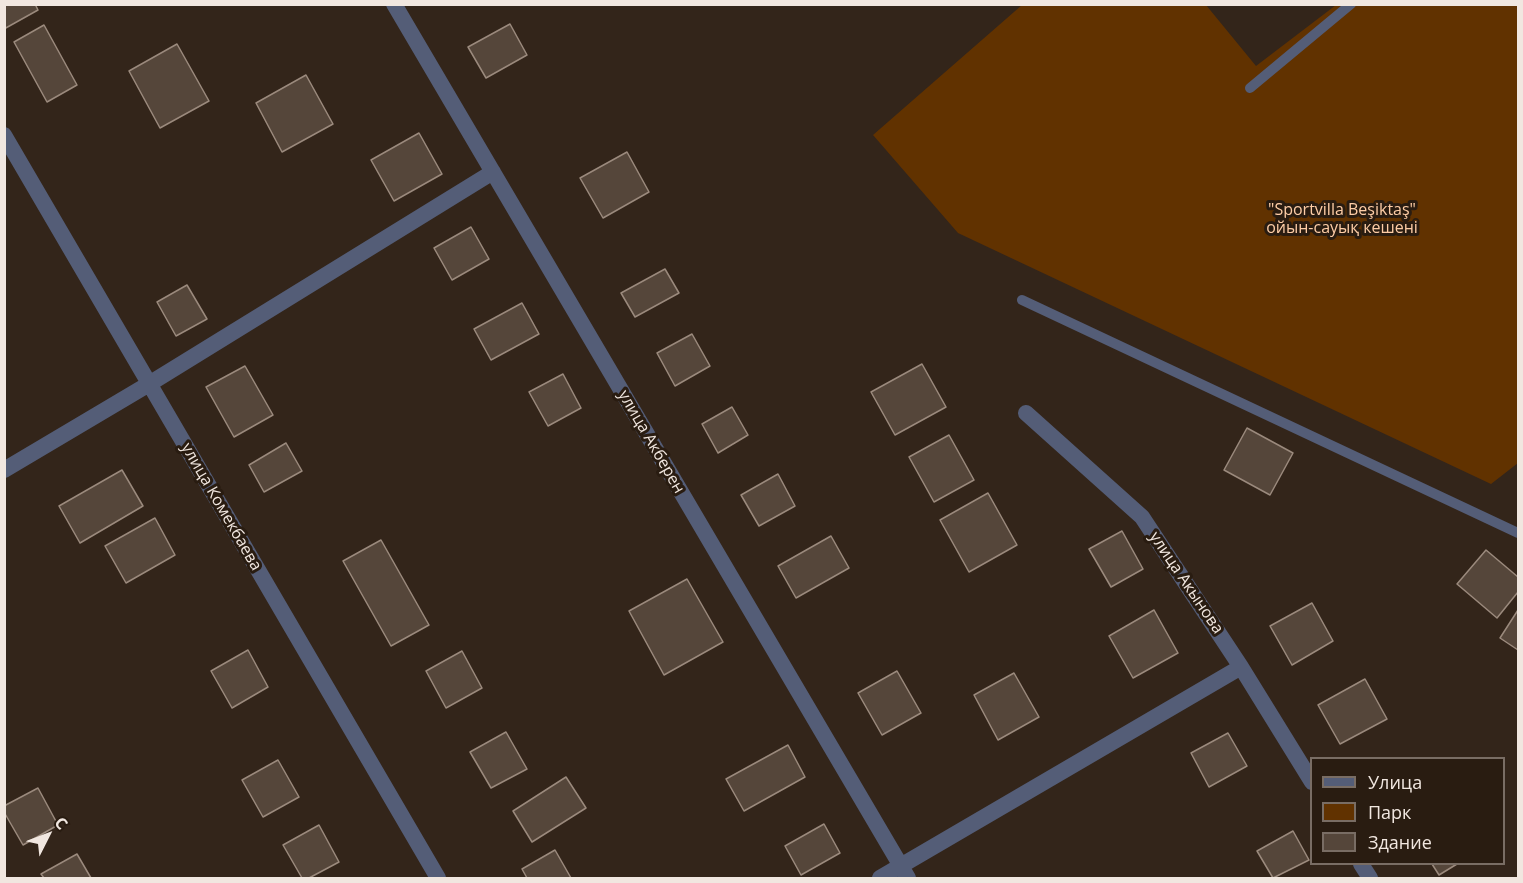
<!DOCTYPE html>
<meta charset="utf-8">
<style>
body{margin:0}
#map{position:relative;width:1523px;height:883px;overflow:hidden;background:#33251a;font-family:"Open Sans",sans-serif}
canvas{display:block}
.frame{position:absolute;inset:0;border:6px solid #f1e7e0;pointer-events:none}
.legend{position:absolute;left:1310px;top:757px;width:195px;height:108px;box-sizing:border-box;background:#291c11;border:2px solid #796d64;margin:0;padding:8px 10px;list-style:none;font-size:18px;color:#f1e7e0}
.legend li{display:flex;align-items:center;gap:12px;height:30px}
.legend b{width:30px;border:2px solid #796d64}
.north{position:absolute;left:18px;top:805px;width:60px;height:60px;-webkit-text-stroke:4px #291c11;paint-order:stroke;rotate:48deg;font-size:16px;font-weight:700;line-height:24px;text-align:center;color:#f1e7e0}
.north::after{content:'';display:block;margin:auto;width:21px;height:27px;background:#f1e7e0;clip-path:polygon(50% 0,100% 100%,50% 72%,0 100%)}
</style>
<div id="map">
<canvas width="1523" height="883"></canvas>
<div class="frame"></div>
<ul class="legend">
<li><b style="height:8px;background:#545d77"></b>Улица</li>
<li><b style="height:16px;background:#613200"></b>Парк</li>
<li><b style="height:16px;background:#55463a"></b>Здание</li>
</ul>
<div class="north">С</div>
</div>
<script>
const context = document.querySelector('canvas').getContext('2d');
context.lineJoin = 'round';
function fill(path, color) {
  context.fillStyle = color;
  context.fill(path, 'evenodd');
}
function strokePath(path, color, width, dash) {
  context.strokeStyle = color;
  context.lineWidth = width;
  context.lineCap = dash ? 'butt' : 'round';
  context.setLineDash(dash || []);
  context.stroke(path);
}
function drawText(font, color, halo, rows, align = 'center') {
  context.font = font + ' "Open Sans",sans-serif';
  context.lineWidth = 6;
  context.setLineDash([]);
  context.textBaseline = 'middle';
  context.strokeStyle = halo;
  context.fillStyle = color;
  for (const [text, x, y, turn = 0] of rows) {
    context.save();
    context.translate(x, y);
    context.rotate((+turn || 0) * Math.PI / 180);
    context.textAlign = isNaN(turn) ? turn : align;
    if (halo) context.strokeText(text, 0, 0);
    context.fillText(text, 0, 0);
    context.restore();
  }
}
const green = new Path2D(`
 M 1022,5 L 1206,5 L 1256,66 L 1336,5 L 1518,5 L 1518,463 L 1491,484 L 958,233 L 873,135 Z`);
const building = new Path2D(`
 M 4,4 L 35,4 L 38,10 L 4,29 Z
 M 510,24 L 527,55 L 486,78 L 468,47 Z
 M 44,25 L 77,85 L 47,102 L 14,42 Z
 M 177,44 L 209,101 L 160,128 L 129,71 Z
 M 306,75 L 333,124 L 282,152 L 256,103 Z
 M 419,133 L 442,174 L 394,201 L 371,160 Z
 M 627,152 L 649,192 L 603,218 L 580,178 Z
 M 471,227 L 489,259 L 452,280 L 434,248 Z
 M 665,269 L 679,293 L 635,317 L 621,293 Z
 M 187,285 L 207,319 L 176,336 L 157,302 Z
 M 522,303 L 539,334 L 491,360 L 474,329 Z
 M 692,334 L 710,366 L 675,386 L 657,353 Z
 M 922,364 L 946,407 L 895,435 L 871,392 Z
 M 245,366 L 273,415 L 234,437 L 206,387 Z
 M 563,374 L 581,408 L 548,426 L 529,392 Z
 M 732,407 L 748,435 L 718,453 L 702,424 Z
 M 1247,428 L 1293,453 L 1270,495 L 1224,470 Z
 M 949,435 L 974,480 L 934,502 L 909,457 Z
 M 286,443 L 302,471 L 264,492 L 249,465 Z
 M 122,470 L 143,506 L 80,543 L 59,506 Z
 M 778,474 L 795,506 L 759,526 L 741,495 Z
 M 988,493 L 1017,545 L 969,572 L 940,520 Z
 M 155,518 L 175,555 L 126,583 L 105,546 Z
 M 1122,531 L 1143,569 L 1111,587 L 1089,549 Z
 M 831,536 L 849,568 L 796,598 L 778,566 Z
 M 381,540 L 429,625 L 391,646 L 343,561 Z
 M 1486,550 L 1518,577 L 1518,592 L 1497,618 L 1457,584 Z
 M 687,579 L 723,642 L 664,675 L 629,611 Z
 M 1312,603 L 1333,641 L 1292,665 L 1270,626 Z
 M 1154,610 L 1178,653 L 1133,678 L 1109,636 Z
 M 1518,610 L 1518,650 L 1500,638 Z
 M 248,650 L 268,687 L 232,708 L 211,671 Z
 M 462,651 L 482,688 L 446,708 L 426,671 Z
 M 897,671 L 921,713 L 882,735 L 858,693 Z
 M 1014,673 L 1039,717 L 998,740 L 974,695 Z
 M 1365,679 L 1387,719 L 1340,744 L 1318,705 Z
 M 506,732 L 527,769 L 491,788 L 470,752 Z
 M 1228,733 L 1247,766 L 1209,787 L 1191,753 Z
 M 788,745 L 805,777 L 744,811 L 726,779 Z
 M 278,760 L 299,797 L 263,817 L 242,780 Z
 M 566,777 L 586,808 L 532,842 L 513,811 Z
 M 38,788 L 58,825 L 23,845 L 4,812 L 4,806 Z
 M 824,824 L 840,853 L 801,875 L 785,846 Z
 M 319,825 L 339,862 L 309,878 L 302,878 L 283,845 Z
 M 1293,831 L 1309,860 L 1273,878 L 1257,851 Z
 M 555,850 L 571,878 L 527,878 L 522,869 Z
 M 77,854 L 91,878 L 44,878 L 41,874 Z
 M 1432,864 L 1457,864 L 1439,875 Z`);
const service = new Path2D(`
 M 1250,88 L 1351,4
 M 1022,300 L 1518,533`);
const minor = new Path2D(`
 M 394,4 L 908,878
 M 4,135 L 438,878
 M 1026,413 L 1142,517 L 1241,667 L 1312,782
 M 4,470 L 149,384 L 493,172
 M 1361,864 L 1370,878
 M 880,878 L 1241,667`);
const parkNames = [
 ["\"Sportvilla Beşiktaş\"",1342,210],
 ["ойын-сауық кешені",1342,228]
];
const streetNames = [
 ["улица Акберен",651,442,60],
 ["улица Комекбаева",221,507,60],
 ["улица Акынова",1186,583,56]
];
fill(green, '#613200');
fill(building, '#55463a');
strokePath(building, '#9b8a7d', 1.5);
strokePath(service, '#545d77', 10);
strokePath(minor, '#545d77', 16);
drawText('16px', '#fecda6', '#291c11', parkNames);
drawText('16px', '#f1e7e0', '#291c11', streetNames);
</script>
